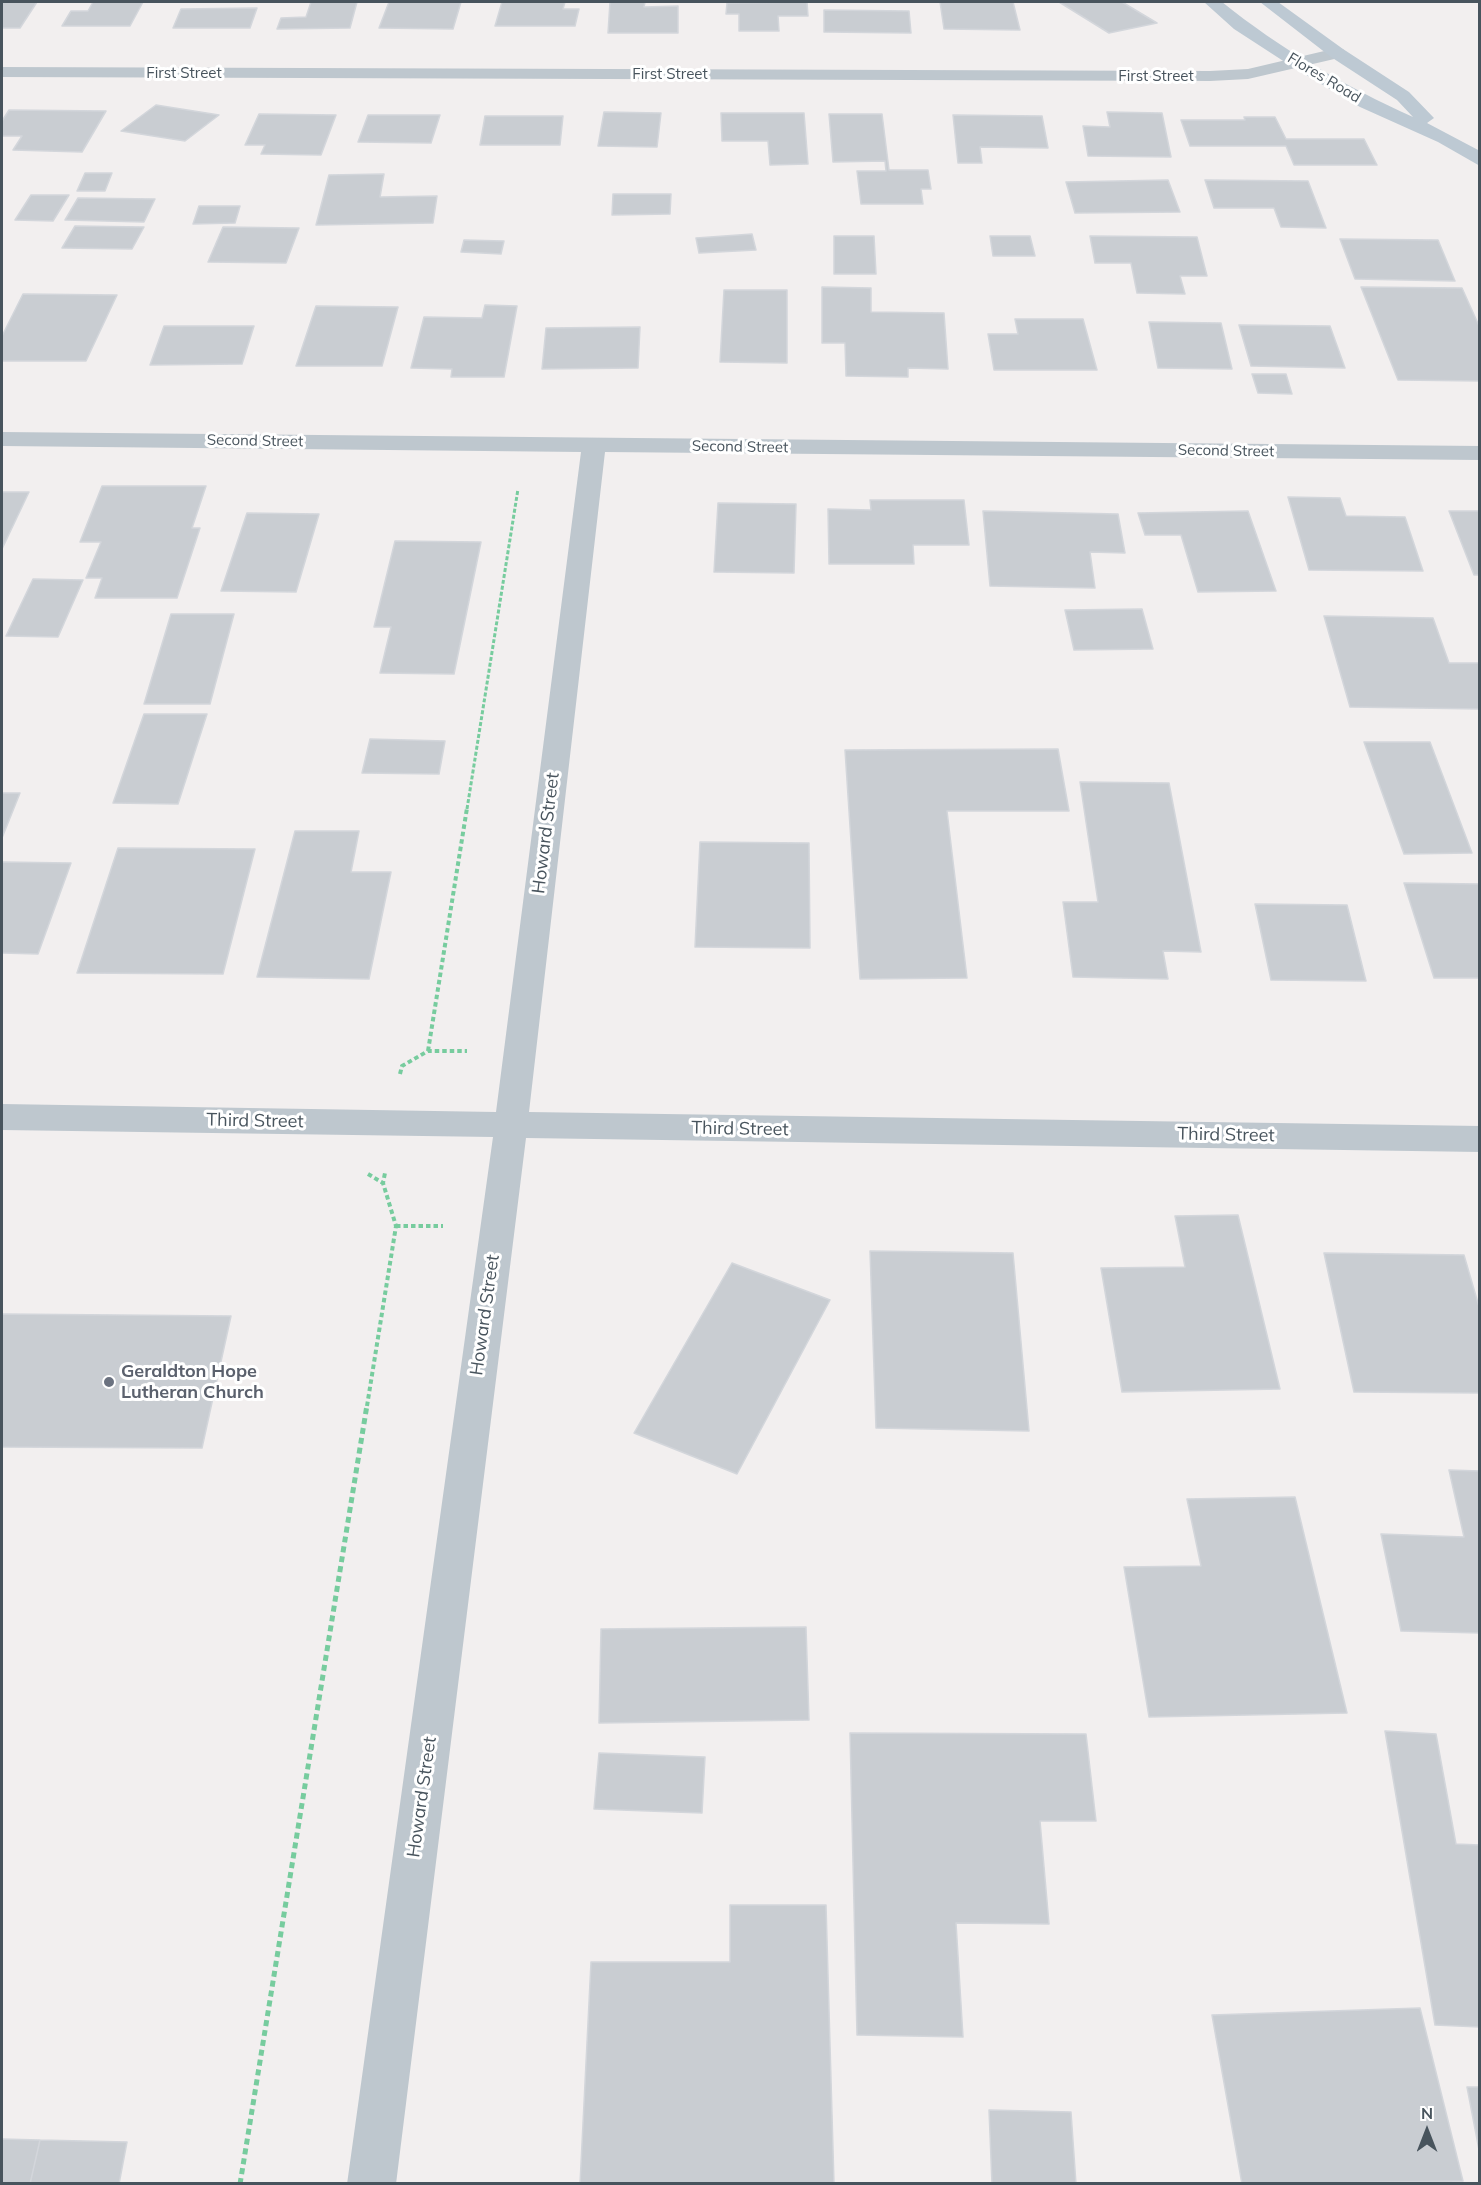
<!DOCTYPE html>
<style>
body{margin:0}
#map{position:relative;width:1481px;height:2185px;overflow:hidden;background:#f2efef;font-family:Mulish,sans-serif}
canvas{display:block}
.frame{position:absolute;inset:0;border:3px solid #48545d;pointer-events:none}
.north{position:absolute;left:1397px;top:2101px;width:60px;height:60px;-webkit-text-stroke:4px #fff;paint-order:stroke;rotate:0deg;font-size:16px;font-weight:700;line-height:24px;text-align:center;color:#48545d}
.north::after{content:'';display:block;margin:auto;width:21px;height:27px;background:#48545d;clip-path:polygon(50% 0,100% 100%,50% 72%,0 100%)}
</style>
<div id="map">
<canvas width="1481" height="2185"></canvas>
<div class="frame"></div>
<div class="north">N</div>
</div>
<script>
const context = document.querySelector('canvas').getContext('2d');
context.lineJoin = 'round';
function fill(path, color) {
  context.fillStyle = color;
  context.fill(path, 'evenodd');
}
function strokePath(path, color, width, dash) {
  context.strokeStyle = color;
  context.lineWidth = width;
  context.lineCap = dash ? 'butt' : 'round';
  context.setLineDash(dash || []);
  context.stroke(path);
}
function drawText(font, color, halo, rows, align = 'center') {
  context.font = font + ' Mulish,sans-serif';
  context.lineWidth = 6;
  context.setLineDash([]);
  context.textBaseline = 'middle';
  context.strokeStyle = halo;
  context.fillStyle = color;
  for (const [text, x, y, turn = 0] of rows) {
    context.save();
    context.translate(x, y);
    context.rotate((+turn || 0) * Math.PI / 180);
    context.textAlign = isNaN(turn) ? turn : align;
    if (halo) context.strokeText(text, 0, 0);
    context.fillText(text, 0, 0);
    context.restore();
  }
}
const building = new Path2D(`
 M 2,2 L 37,2 L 20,28 L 2,28 Z
 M 93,2 L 143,2 L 130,26 L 62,26 L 71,11 L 88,11 Z
 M 311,2 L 357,2 L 350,28 L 277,29 L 281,18 L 306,17 Z
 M 389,2 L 461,2 L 453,29 L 379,28 Z
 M 502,2 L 565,2 L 563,9 L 579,9 L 575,26 L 495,26 Z
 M 610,2 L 645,2 L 644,7 L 678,6 L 678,33 L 608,33 Z
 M 807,2 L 808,16 L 778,16 L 779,31 L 739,31 L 739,14 L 726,14 L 727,3 Z
 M 940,2 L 1013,2 L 1020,30 L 944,29 Z
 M 1059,2 L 1122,2 L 1157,23 L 1109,33 Z
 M 257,8 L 250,28 L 173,28 L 181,9 Z
 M 824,10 L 909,11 L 911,33 L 824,32 Z
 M 156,105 L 219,115 L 185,141 L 121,131 Z
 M 9,110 L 106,111 L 82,152 L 13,150 L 22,136 L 2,136 L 2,121 Z
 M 604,112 L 661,113 L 657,147 L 598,146 Z
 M 1107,112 L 1162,113 L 1171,157 L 1088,156 L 1083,126 L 1110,127 Z
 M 721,113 L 804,113 L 808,164 L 770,165 L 768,141 L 722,141 Z
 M 259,114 L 336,115 L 321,155 L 261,154 L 265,145 L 245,145 Z
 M 829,114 L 882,114 L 889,170 L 928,170 L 931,189 L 921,189 L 923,204 L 861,204 L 857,171 L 886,171 L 885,161 L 833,162 Z
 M 368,115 L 440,115 L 431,143 L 358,142 Z
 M 953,115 L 1042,116 L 1048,148 L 980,147 L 982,163 L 958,163 Z
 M 485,116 L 563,116 L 560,145 L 480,145 Z
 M 1244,117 L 1275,117 L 1286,139 L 1364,139 L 1377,165 L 1294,165 L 1286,146 L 1190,146 L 1181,120 L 1245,120 Z
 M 85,173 L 112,173 L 105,191 L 77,191 Z
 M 384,174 L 380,197 L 437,196 L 433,223 L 316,225 L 329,175 Z
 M 1168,180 L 1180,212 L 1075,213 L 1066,182 Z
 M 1205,180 L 1308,181 L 1326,228 L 1281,227 L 1274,208 L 1214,208 Z
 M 613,194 L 671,194 L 670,214 L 612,215 Z
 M 31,195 L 69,195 L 53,221 L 15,220 Z
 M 78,198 L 155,199 L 144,222 L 65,220 Z
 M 199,206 L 240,206 L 235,223 L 193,224 Z
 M 75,226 L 144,227 L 132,249 L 62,248 Z
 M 223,227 L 299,228 L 286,263 L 208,262 Z
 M 752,234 L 756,250 L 699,253 L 696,238 Z
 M 834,236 L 874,236 L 876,274 L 834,274 Z
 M 990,236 L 1030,236 L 1035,256 L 993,256 Z
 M 1090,236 L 1197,237 L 1207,276 L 1180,276 L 1185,294 L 1137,293 L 1131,263 L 1095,263 Z
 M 1340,239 L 1438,240 L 1455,281 L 1355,279 Z
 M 464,240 L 504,241 L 501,254 L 461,252 Z
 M 822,287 L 871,288 L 871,312 L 944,313 L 948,369 L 908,368 L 908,377 L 846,376 L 845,343 L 822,343 Z
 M 1361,287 L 1462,288 L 1480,328 L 1480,381 L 1398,380 Z
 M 724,290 L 787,290 L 787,363 L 720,362 Z
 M 23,294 L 117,295 L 86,361 L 2,361 L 2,336 Z
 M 485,305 L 517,306 L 504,377 L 451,377 L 452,369 L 411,368 L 424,317 L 482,318 Z
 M 316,306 L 398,307 L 382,366 L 296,366 Z
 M 1015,319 L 1083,319 L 1097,370 L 994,370 L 988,334 L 1018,334 Z
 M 1149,322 L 1221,323 L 1232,369 L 1158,368 Z
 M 1239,325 L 1330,326 L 1345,368 L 1251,366 Z
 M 164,326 L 254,326 L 242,364 L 150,365 Z
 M 640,327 L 638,368 L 542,369 L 546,328 Z
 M 1252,374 L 1286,374 L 1292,394 L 1258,393 Z
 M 102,486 L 206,486 L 192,528 L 200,528 L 177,598 L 95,598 L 102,578 L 86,578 L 101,542 L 80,542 Z
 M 2,492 L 29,492 L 2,549 Z
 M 1288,497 L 1340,498 L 1346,516 L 1405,517 L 1423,571 L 1309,570 Z
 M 870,500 L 964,500 L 969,545 L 913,545 L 914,564 L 829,564 L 828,509 L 871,510 Z
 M 718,503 L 796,504 L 794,573 L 714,572 Z
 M 983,511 L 1118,514 L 1125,553 L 1090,552 L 1095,588 L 990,586 Z
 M 1248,511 L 1276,591 L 1198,592 L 1181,535 L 1145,535 L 1138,513 Z
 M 1449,511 L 1480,511 L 1480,575 L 1474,575 Z
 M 247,513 L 319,514 L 296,592 L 221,591 Z
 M 395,541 L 481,542 L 454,674 L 380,673 L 391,627 L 374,627 Z
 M 33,579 L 83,580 L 58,637 L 6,636 Z
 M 1142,609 L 1153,649 L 1074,650 L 1065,610 Z
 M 171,614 L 234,614 L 210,704 L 144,704 Z
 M 1324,616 L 1433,618 L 1449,663 L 1480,663 L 1480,709 L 1350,707 Z
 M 144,714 L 207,714 L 178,804 L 113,803 Z
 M 370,739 L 445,741 L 439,774 L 362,773 Z
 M 1364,742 L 1430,742 L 1472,853 L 1404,854 Z
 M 1058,749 L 1069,811 L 947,811 L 967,978 L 860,979 L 845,750 Z
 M 1080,782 L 1169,783 L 1201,952 L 1163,951 L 1168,979 L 1073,977 L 1063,902 L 1098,902 Z
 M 2,793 L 20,793 L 2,838 Z
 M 295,831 L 359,831 L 351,872 L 391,872 L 369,979 L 257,977 Z
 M 700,842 L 809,843 L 810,948 L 695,947 Z
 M 118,848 L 255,849 L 223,974 L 77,973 Z
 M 2,862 L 71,863 L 38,954 L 2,953 Z
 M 1404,883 L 1480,884 L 1480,978 L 1434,978 Z
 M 1255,904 L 1347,905 L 1366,981 L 1271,980 Z
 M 1238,1215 L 1280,1389 L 1122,1392 L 1101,1268 L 1185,1267 L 1175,1216 Z
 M 870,1251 L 1013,1253 L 1029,1431 L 876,1428 Z
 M 1324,1253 L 1464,1255 L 1480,1310 L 1480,1393 L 1354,1392 Z
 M 732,1263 L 830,1300 L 737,1474 L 634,1433 Z
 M 2,1314 L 231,1316 L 202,1448 L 2,1447 Z
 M 1449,1470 L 1480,1471 L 1480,1633 L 1401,1631 L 1381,1534 L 1464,1537 Z
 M 1295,1497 L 1347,1713 L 1149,1717 L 1124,1567 L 1201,1566 L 1187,1499 Z
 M 806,1627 L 809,1720 L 599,1723 L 601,1629 Z
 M 1385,1731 L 1436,1734 L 1456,1844 L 1480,1845 L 1480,2027 L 1435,2025 Z
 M 850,1733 L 1086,1734 L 1096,1821 L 1040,1821 L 1049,1924 L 956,1923 L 963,2037 L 857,2035 Z
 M 599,1753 L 705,1757 L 702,1813 L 594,1809 Z
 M 730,1905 L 826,1905 L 834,2184 L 580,2184 L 591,1962 L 730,1962 Z
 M 1420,2008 L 1463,2181 L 1242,2184 L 1212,2015 Z
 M 1467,2087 L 1480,2087 L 1480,2155 Z
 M 989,2110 L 1071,2112 L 1076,2184 L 992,2184 Z
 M 2,2139 L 40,2140 L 30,2184 L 2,2184 Z
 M 40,2140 L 127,2142 L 119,2184 L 30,2184 Z`);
const pathFar2 = new Path2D(`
 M 467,809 L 518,489`);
const pathFar1 = new Path2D(`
 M 428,1051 L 467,808
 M 400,1074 L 402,1066 L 428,1051 L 467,1051
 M 368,1174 L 383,1183
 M 396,1226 L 443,1226
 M 367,1406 L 396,1226 L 383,1183 L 385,1173`);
const path = new Path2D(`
 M 240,2184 L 367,1405`);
const street = new Path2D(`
 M 1337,48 L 1343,49 L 1346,53 L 1343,57 L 1248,79 L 1210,81 L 2,77 L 2,67 L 1210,71 L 1248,69 Z
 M 2,432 L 1480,446 L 1480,460 L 605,452 L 529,1112 L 1480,1126 L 1480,1152 L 526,1138 L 396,2184 L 347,2184 L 493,1137 L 2,1130 L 2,1104 L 496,1112 L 581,452 L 2,446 Z`);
const secondary = new Path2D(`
 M 1204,2 L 1222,2 C 1279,48 1346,87 1413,117 L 1397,100 L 1331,57 L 1260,2 L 1278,2 L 1343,49 L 1409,92 L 1434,118 L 1427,123 L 1480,151 L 1480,166 L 1438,142 L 1360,107 L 1291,66 L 1234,29 Z`);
const markers = [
 [109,1382,6,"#6b7280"]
];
const farStreetnames = [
 ["First Street",184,73],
 ["First Street",670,74],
 ["First Street",1156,76],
 ["Flores Road",1324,78,31],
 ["Second Street",255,441,1],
 ["Second Street",740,447,1],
 ["Second Street",1226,451,1]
];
const streetNames = [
 ["Howard Street",546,833,-83],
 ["Third Street",255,1121,1],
 ["Third Street",740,1129,1],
 ["Third Street",1226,1135,1],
 ["Howard Street",485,1315,-82],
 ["Howard Street",422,1797,-82]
];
const worshipNames = [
 ["Geraldton Hope",121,1372],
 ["Lutheran Church",121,1393]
];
fill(building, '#c9cdd2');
strokePath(building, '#d3d6db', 1.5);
strokePath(pathFar2, '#77cc9e', 3, [4, 2]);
strokePath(pathFar1, '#77cc9e', 4, [4.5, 3]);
strokePath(path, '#77cc9e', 5, [6, 4]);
fill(street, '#bec7ce');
fill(secondary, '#bdc9d3');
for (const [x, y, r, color] of markers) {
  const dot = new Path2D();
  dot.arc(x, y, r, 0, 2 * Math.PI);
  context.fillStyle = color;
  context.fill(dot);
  strokePath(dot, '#fff', 2);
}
drawText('15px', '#48545d', '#fff', farStreetnames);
drawText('18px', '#48545d', '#fff', streetNames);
drawText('bold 18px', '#5b616d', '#fff', worshipNames, 'left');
</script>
